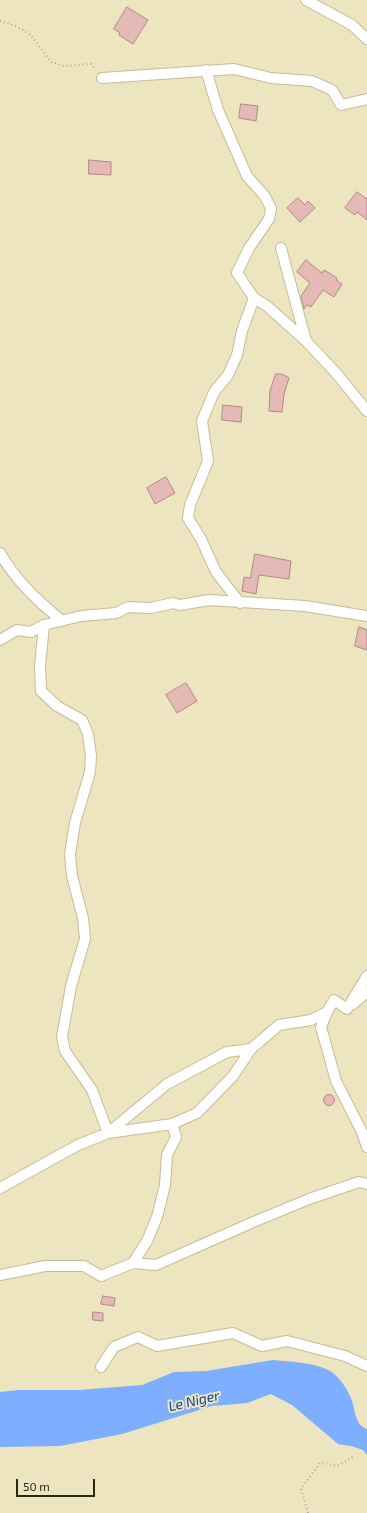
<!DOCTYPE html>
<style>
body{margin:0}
#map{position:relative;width:367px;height:1513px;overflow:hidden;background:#ede5c0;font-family:"Exo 2",sans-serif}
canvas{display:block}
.scale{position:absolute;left:16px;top:1479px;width:79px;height:18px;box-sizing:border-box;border:2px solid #2a2719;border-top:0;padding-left:5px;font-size:12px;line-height:14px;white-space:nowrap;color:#2a2719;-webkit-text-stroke:3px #ede5c0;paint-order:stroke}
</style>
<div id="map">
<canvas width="367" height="1513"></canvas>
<div class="scale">50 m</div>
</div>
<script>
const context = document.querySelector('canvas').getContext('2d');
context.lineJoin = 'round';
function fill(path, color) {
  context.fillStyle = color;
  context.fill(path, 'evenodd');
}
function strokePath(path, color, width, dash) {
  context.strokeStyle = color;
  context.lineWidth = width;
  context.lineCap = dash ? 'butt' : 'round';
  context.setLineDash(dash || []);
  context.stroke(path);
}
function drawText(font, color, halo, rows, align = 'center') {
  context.font = font + ' "Exo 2",sans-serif';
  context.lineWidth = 4;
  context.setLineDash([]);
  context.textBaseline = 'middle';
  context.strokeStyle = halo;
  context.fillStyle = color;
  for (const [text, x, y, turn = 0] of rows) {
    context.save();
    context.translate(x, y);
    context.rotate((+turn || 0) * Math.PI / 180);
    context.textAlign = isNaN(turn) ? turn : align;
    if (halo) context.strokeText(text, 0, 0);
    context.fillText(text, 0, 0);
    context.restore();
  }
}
const water = new Path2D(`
 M 273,1360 C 292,1362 313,1362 330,1371 C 340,1377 348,1390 352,1401 C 355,1410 355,1425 367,1429 L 367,1455 L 363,1450 L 351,1446 L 338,1444 L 292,1405 L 271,1394 L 247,1403 L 212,1406 L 122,1434 L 60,1446 L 0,1447 L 0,1392 L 18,1390 L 79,1390 L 142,1385 L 174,1372 L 206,1371 Z`);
const building = new Path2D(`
 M 127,7 L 148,20 L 133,44 L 119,35 L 120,33 L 114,29 Z
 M 241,104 L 258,106 L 256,121 L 239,118 Z
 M 89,160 L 111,162 L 111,175 L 89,174 Z
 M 357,192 L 367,199 L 367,220 L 357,212 L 355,215 L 345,208 Z
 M 298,198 L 305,205 L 308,201 L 315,208 L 300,222 L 287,208 Z
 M 306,260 L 322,273 L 324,270 L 337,278 L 336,280 L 342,284 L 334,297 L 323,290 L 311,307 L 307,305 L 304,309 L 301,296 L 310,283 L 297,272 Z
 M 276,374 L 282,374 L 289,378 L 284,394 L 282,412 L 269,411 L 270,391 Z
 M 223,405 L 242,407 L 241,422 L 222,420 Z
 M 166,477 L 175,493 L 155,504 L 147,488 Z
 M 255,554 L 291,561 L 289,579 L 259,575 L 256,594 L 242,591 L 244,577 L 250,578 Z
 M 359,627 L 367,630 L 367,650 L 355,646 Z
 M 186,683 L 197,701 L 177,713 L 166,695 Z
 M323.5 1100a5.5 5.5 0 1 1 11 0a5.5 5.5 0 1 1-11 0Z
 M 103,1296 L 115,1298 L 114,1306 L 101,1304 Z
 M 93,1312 L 103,1313 L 103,1321 L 93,1320 Z`);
const path = new Path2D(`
 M 0,21 L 18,27 L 31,35 L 51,62 L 64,66 L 91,64 L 96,70
 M 308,1513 L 301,1489 L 321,1462 L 337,1466 L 353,1457`);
const minor = new Path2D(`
 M 306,0 L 352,25 L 367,39
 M 206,70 L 218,110 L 247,176 L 264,195 L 271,208 L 269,219 L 249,248 L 237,273 L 254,298 L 267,306 L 306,341 L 336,373 L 367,411
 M 102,78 L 234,69 L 271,78 L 312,81 L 332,90 L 341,105 L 367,99
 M 281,248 L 306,341
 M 0,553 C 15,580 38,601 61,620
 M 240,603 L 216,572 L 201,539 L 188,518 L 190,505 L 208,461 L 202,421 L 214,392 L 228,375 L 237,355 L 242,331 L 254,298
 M 44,625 L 40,666 L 41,691 L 57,706 L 82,720 L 88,734 L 91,756 L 90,772 L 75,823 L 70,854 L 72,876 L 83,918 L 85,939 L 71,986 L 62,1037 L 65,1051 L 92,1090 L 108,1133 L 167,1084 L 227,1052 L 251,1049
 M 0,640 L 17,630 L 31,632 L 44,625 L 81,616 L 116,613 L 128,607 L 151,608 L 173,603 L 180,605 L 209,600 L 305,606 L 367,616
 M 353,1004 L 367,992
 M 327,1012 L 321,1027 L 336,1081 L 362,1132 L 367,1147
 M 0,1188 L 78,1145 L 108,1133 L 172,1124 L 197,1113 L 233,1076 L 251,1049 L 279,1025 L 311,1020 L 327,1012 L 334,1000 L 347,1009 L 367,976
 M 133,1263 L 156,1265 L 251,1223 L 309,1199 L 359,1182 L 367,1184
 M 0,1275 L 45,1266 L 84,1266 L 101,1276 L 133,1263 L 147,1241 L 157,1217 L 165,1185 L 167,1155 L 176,1137 L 172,1124
 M 101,1367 L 114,1347 L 138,1337 L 157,1346 L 233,1333 L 262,1346 L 287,1341 L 345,1356 L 367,1366`);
const waterNames = [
 ["Le Niger",194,1401,-13]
];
fill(water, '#7daeff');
fill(building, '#e4b9b6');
strokePath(building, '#b08986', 1);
strokePath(minor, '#c4bd99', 12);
strokePath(path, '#aea78a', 2, [1, 3]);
strokePath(minor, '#fff', 10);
drawText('italic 14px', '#0d47a2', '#ede5c0', waterNames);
</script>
